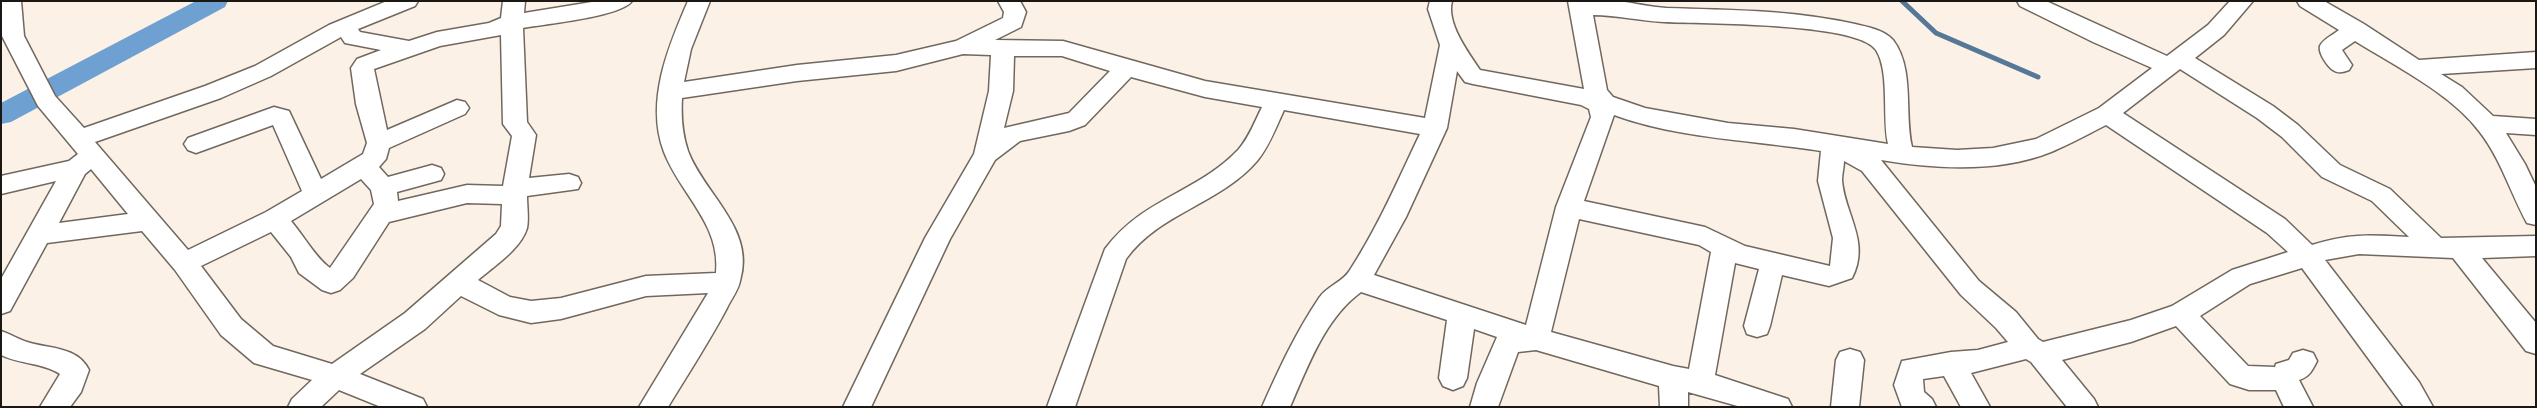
<!DOCTYPE html>
<style>
body{margin:0}
#map{position:relative;width:2537px;height:408px;overflow:hidden;background:#fbf1e6;font-family:"Public Sans",sans-serif}
canvas{display:block}
.frame{position:absolute;inset:0;border:2px solid #1b1814;pointer-events:none}
</style>
<div id="map">
<canvas width="2537" height="408"></canvas>
<div class="frame"></div>
</div>
<script>
const context = document.querySelector('canvas').getContext('2d');
context.lineJoin = 'round';
function strokePath(path, color, width, dash) {
  context.strokeStyle = color;
  context.lineWidth = width;
  context.lineCap = dash ? 'butt' : 'round';
  context.setLineDash(dash || []);
  context.stroke(path);
}
function fill(path, color) {
  context.fillStyle = color;
  context.fill(path, 'evenodd');
}
const stream = new Path2D(`
 M 1902,1 L 1936,33 L 2038,77`);
const river = new Path2D(`
 M 196,1 L 228,1 L 225,7 L 11,122 L 1,124 L 1,103 Z`);
const minor = new Path2D(`
 M 1,1 L 21,1 L 24,36 L 55,96 L 84,128 L 205,86 L 255,66 L 329,25 L 387,1 L 418,1 L 415,6 L 358,29 L 360,32 L 409,41 L 437,32 L 489,23 L 501,18 L 503,1 L 525,1 L 524,13 L 598,1 L 632,1 C 621,17 544,24 523,28 L 527,122 L 536,135 L 529,178 L 569,174 L 578,177 L 581,183 L 578,189 L 527,196 C 527,206 529,219 527,228 C 521,249 493,267 478,280 L 510,297 L 531,301 L 561,298 L 646,276 L 716,273 C 721,224 680,194 664,152 C 645,102 668,47 688,1 L 710,1 L 691,49 L 684,82 L 797,65 L 896,55 L 956,41 L 1003,18 L 1004,12 L 998,1 L 1020,1 L 1026,12 L 1021,27 L 995,40 L 1063,41 L 1205,81 L 1425,118 L 1440,45 L 1428,9 L 1430,1 L 1452,1 C 1446,23 1468,52 1480,70 L 1584,89 L 1568,1 C 1585,1 1601,0 1618,1 C 1634,3 1650,7 1666,8 C 1731,10 1792,10 1855,24 C 1868,27 1884,30 1893,40 C 1915,69 1904,114 1912,147 L 1957,150 L 1993,148 L 2036,139 L 2099,108 L 2152,68 L 2093,42 L 2020,6 L 2017,1 L 2046,1 L 2167,56 L 2208,25 L 2230,1 L 2253,1 L 2224,35 L 2195,58 L 2273,106 L 2298,125 L 2340,165 L 2390,189 L 2441,238 L 2536,236 L 2536,256 L 2482,258 L 2536,323 L 2536,354 L 2526,351 L 2453,258 L 2359,254 L 2325,260 L 2419,382 L 2433,407 L 2404,407 L 2302,268 L 2250,284 L 2200,316 L 2248,366 L 2275,367 L 2276,364 L 2289,360 L 2293,353 L 2303,350 L 2313,353 L 2317,361 C 2312,371 2309,377 2299,380 L 2313,407 L 2284,407 L 2276,390 L 2249,390 L 2230,384 L 2176,326 L 2131,342 L 2062,360 L 2094,399 L 2098,407 L 2067,407 L 2031,362 L 2026,359 L 1971,373 L 1990,407 L 1961,407 L 1944,376 L 1923,379 L 1924,392 L 1932,399 L 1936,407 L 1902,407 L 1894,385 L 1902,361 L 1951,352 L 1978,350 L 2008,342 L 1996,328 L 1961,295 L 1862,171 L 1844,161 C 1844,167 1842,174 1842,180 C 1844,213 1871,242 1852,278 L 1829,286 L 1782,275 L 1770,326 L 1767,334 L 1757,337 L 1747,334 L 1744,326 L 1759,269 L 1735,263 L 1715,375 L 1788,399 L 1792,407 L 1741,407 L 1688,392 L 1688,407 L 1660,407 L 1659,386 L 1536,350 L 1518,352 L 1498,407 L 1470,407 L 1477,383 L 1497,337 L 1474,329 L 1467,378 L 1463,386 L 1453,390 L 1443,386 L 1439,378 L 1447,320 L 1361,292 C 1325,318 1308,366 1290,407 L 1262,407 C 1279,369 1296,332 1319,298 C 1327,286 1343,282 1350,270 C 1378,227 1398,180 1420,134 L 1284,110 C 1276,127 1269,147 1257,161 C 1220,204 1159,213 1126,259 L 1075,407 L 1047,407 L 1105,249 C 1143,198 1197,193 1238,150 C 1249,138 1255,121 1262,107 L 1205,97 L 1131,77 L 1085,125 L 1069,131 L 1020,141 L 995,160 L 950,239 L 871,407 L 843,407 L 925,238 L 974,154 L 989,91 L 991,55 L 963,54 L 896,71 L 797,81 L 682,98 C 681,116 682,133 688,151 C 704,194 756,229 740,281 C 738,291 731,299 727,308 C 709,342 688,374 668,407 L 639,407 L 708,293 L 646,296 L 561,319 L 531,323 L 499,315 L 461,296 L 425,329 L 360,374 L 423,399 L 427,407 L 381,407 L 339,390 L 321,407 L 288,407 L 292,399 L 312,380 L 254,363 L 221,335 L 175,270 L 142,231 L 47,243 L 10,311 L 1,314 L 1,279 L 56,181 L 1,194 L 1,176 L 69,161 L 78,154 L 38,106 L 2,36 ZM 1593,15 C 1617,15 1640,21 1664,22 C 1700,24 1858,22 1876,50 C 1890,72 1882,118 1888,144 L 1794,129 L 1728,123 L 1645,108 L 1613,97 L 1607,90 ZM 501,35 L 503,124 L 512,136 L 503,186 L 467,185 L 398,201 L 397,192 L 441,180 L 444,174 L 441,168 L 432,165 L 388,177 L 379,167 L 386,159 L 389,148 L 465,114 L 469,108 L 465,102 L 457,100 L 387,130 L 374,69 L 440,46 ZM 341,37 L 345,43 L 381,50 L 357,59 L 351,68 L 356,104 L 367,143 L 363,154 L 321,179 L 289,111 L 274,107 L 188,138 L 184,144 L 188,150 L 196,153 L 273,125 L 302,191 L 266,212 L 188,250 L 95,142 L 221,98 L 271,76 ZM 1014,56 L 1062,56 L 1110,71 L 1069,113 L 1004,128 L 1013,91 ZM 2180,69 L 2257,118 L 2282,137 L 2322,177 L 2372,201 L 2409,237 C 2372,235 2349,233 2312,245 L 2285,219 L 2123,113 ZM 1457,71 L 1465,82 L 1473,84 L 1581,105 L 1589,109 L 1591,117 L 1556,207 L 1526,325 L 1374,275 L 1406,217 L 1447,128 ZM 1614,115 C 1680,139 1752,140 1821,151 L 1818,181 L 1833,238 L 1830,266 L 1745,246 L 1705,227 L 1584,201 ZM 2106,125 L 2267,233 L 2288,252 L 2232,270 L 2172,306 L 2131,320 L 2043,342 L 2038,339 L 2016,312 L 1979,281 L 1881,160 C 1935,169 1999,173 2051,152 C 2070,144 2088,134 2106,125 ZM 91,169 L 128,214 L 59,223 L 85,174 ZM 361,179 L 371,190 L 374,204 L 330,268 C 315,257 304,236 291,221 ZM 467,203 L 502,204 L 501,226 L 496,234 L 405,313 L 332,364 L 273,346 L 241,319 L 201,266 L 271,232 L 291,257 L 299,273 L 322,290 L 331,293 L 340,290 L 353,278 L 389,222 ZM 1579,219 L 1699,245 L 1711,252 L 1689,369 L 1673,366 L 1551,332 Z
 M 2297,1 L 2324,1 L 2364,24 L 2419,60 L 2536,52 L 2536,68 L 2441,74 L 2462,87 L 2493,116 L 2536,119 L 2536,135 L 2506,133 L 2525,164 L 2536,187 L 2536,225 L 2527,223 C 2510,192 2501,159 2479,131 C 2450,93 2395,66 2355,41 L 2342,50 L 2352,65 L 2349,70 C 2344,72 2338,74 2333,70 C 2328,67 2318,53 2320,46 C 2323,39 2333,35 2339,30 L 2300,6 Z
 M 1,331 C 10,334 18,339 27,342 C 49,349 77,346 89,370 L 81,392 L 70,407 L 40,407 L 60,374 C 44,363 19,364 1,355 Z
 M 1850,349 L 1860,352 L 1864,360 L 1859,407 L 1831,407 L 1836,360 L 1840,352 Z`);
strokePath(stream, '#557798', 5);
fill(river, '#6ea0d1');
strokePath(minor, '#70685e', 3);
fill(minor, '#fff');
</script>
